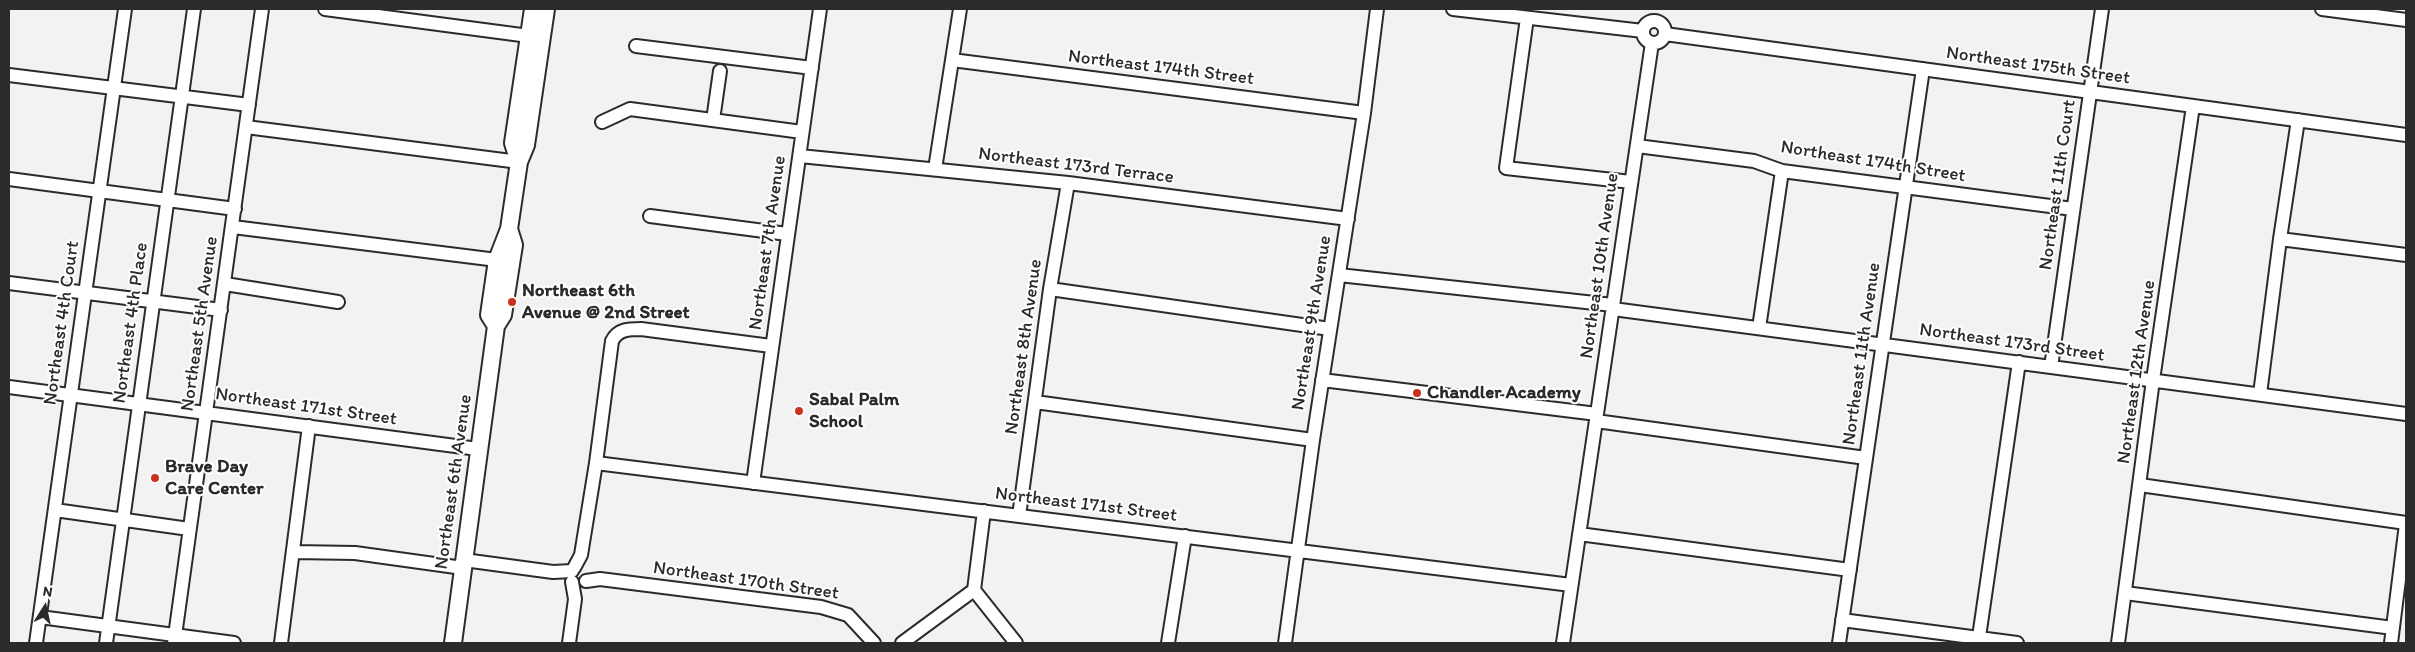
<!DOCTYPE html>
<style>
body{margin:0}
#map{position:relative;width:2415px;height:652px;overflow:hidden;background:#f2f2f2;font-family:Itim,sans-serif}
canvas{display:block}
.frame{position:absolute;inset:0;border:10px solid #2b2b2b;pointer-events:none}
.north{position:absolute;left:20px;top:582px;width:50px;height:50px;-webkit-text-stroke:4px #fff;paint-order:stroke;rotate:10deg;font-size:14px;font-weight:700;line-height:20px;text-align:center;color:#2b2b2b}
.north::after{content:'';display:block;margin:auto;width:18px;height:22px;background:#2b2b2b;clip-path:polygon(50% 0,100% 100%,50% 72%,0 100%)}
</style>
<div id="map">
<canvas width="2415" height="652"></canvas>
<div class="frame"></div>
<div class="north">N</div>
</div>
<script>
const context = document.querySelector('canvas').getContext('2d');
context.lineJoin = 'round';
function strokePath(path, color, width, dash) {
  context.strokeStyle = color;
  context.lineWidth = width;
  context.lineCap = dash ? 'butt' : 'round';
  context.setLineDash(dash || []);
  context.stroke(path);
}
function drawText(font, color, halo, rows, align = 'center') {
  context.font = font + ' Itim,sans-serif';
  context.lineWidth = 4;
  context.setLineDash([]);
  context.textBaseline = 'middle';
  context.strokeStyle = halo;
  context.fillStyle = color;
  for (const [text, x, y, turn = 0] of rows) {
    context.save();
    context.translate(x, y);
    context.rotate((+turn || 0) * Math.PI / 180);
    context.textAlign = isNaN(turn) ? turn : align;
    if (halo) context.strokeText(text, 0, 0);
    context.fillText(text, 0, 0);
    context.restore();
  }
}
const minor = new Path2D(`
 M 325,9 L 529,36
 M 1453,9 L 1643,31
 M 2322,9 L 2406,20
 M 1527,18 L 1506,168 L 1631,182
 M1643 32a11 11 0 1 1 22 0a11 11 0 1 1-22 0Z
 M 1665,34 L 2406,135
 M 636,46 L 812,68
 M 952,60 L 1364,113
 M 9,75 L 249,105
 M 713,120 L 720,71
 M 602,122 L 630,109 L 802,132
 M 246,127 L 519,162
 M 1637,146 L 1754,161 L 1782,171 L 2073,209
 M 800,156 L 1068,183 L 1348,219
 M 935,169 L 960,9
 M 9,179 L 235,209
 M 650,216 L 787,234
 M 233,227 L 497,260
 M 2280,239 L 2406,255
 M 1339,275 L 1613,305
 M 9,283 L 221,310
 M 225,284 L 338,302
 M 1050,289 L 1330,329
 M 1613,309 L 2406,414
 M 1759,328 L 1782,171
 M 2051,367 L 2102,9
 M 1322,380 L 1597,414
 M 9,387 L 478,449
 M 2260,394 L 2280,239 L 2298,120
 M 1035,402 L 1313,440
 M 1596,421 L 1866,458
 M 596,463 L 1571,585
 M 753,483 L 820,9
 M 2140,485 L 2406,523
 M 55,510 L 189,529
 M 1019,516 L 1050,289 L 1068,183
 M 1579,534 L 1850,570
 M 294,552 L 355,553 L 463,568
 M 464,560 L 553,572 L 572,571
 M 574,568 L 581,555 L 596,463 L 612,341 C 618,329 629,329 641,329 L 771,346
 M 586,581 L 600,579 L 821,607 L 848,615 L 874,643
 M 974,590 L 1016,643
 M 2125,593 L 2393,628
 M 40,617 L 234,643
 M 1842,620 L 2017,643
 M 1979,637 L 2019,362
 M 36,643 L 125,9
 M 106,643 L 194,9
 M 174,643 L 262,9
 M 281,643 L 309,426
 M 569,643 L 575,599 L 572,582
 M 902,643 L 974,590 L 984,511
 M 1168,643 L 1185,536
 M 1285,643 L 1313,440 L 1364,113 L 1377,9
 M 1563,643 L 1652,43
 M 1839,643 L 1923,69
 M 2118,643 L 2153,380 L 2193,106
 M 2391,643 L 2406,524`);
const major = new Path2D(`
 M 519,162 L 513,143 L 533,9
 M 496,326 L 489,315 L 497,260 L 509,229 L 519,162 L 526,145 L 546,9
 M 453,643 L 496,326 L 503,315 L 514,245 L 509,229`);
const markers = [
 [512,302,5,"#c8321e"],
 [1417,393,5,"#c8321e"],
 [799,411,5,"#c8321e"],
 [155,478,5,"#c8321e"]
];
const streetNames = [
 ["Northeast 175th Street",2038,66,8],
 ["Northeast 174th Street",1161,68,7],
 ["Northeast 174th Street",1873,162,9],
 ["Northeast 173rd Terrace",1076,166,7],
 ["Northeast 11th Court",2058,185,-82],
 ["Northeast 7th Avenue",768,243,-82],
 ["Northeast 10th Avenue",1600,266,-82],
 ["Northeast 4th Court",62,323,-82],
 ["Northeast 4th Place",131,323,-82],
 ["Northeast 9th Avenue",1312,323,-81],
 ["Northeast 5th Avenue",200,324,-82],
 ["Northeast 173rd Street",2012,343,8],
 ["Northeast 8th Avenue",1024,347,-82],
 ["Northeast 11th Avenue",1862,354,-82],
 ["Northeast 12th Avenue",2137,372,-82],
 ["Northeast 171st Street",306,407,8],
 ["Northeast 6th Avenue",454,482,-82],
 ["Northeast 171st Street",1086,505,7],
 ["Northeast 170th Street",746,581,8]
];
const poiNames = [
 ["Northeast 6th",522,291],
 ["Avenue @ 2nd Street",522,313],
 ["Chandler Academy",1427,393],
 ["Sabal Palm",809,400],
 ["School",809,422],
 ["Brave Day",165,467],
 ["Care Center",165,489]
];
strokePath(minor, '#2b2b2b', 16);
strokePath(major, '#2b2b2b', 20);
strokePath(minor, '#fff', 12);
strokePath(major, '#fff', 16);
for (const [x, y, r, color] of markers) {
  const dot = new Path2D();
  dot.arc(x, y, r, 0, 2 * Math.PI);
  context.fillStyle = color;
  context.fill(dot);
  strokePath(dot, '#fff', 2);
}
drawText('19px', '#2b2b2b', '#fff', streetNames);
drawText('bold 19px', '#2b2b2b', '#fff', poiNames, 'left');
</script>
